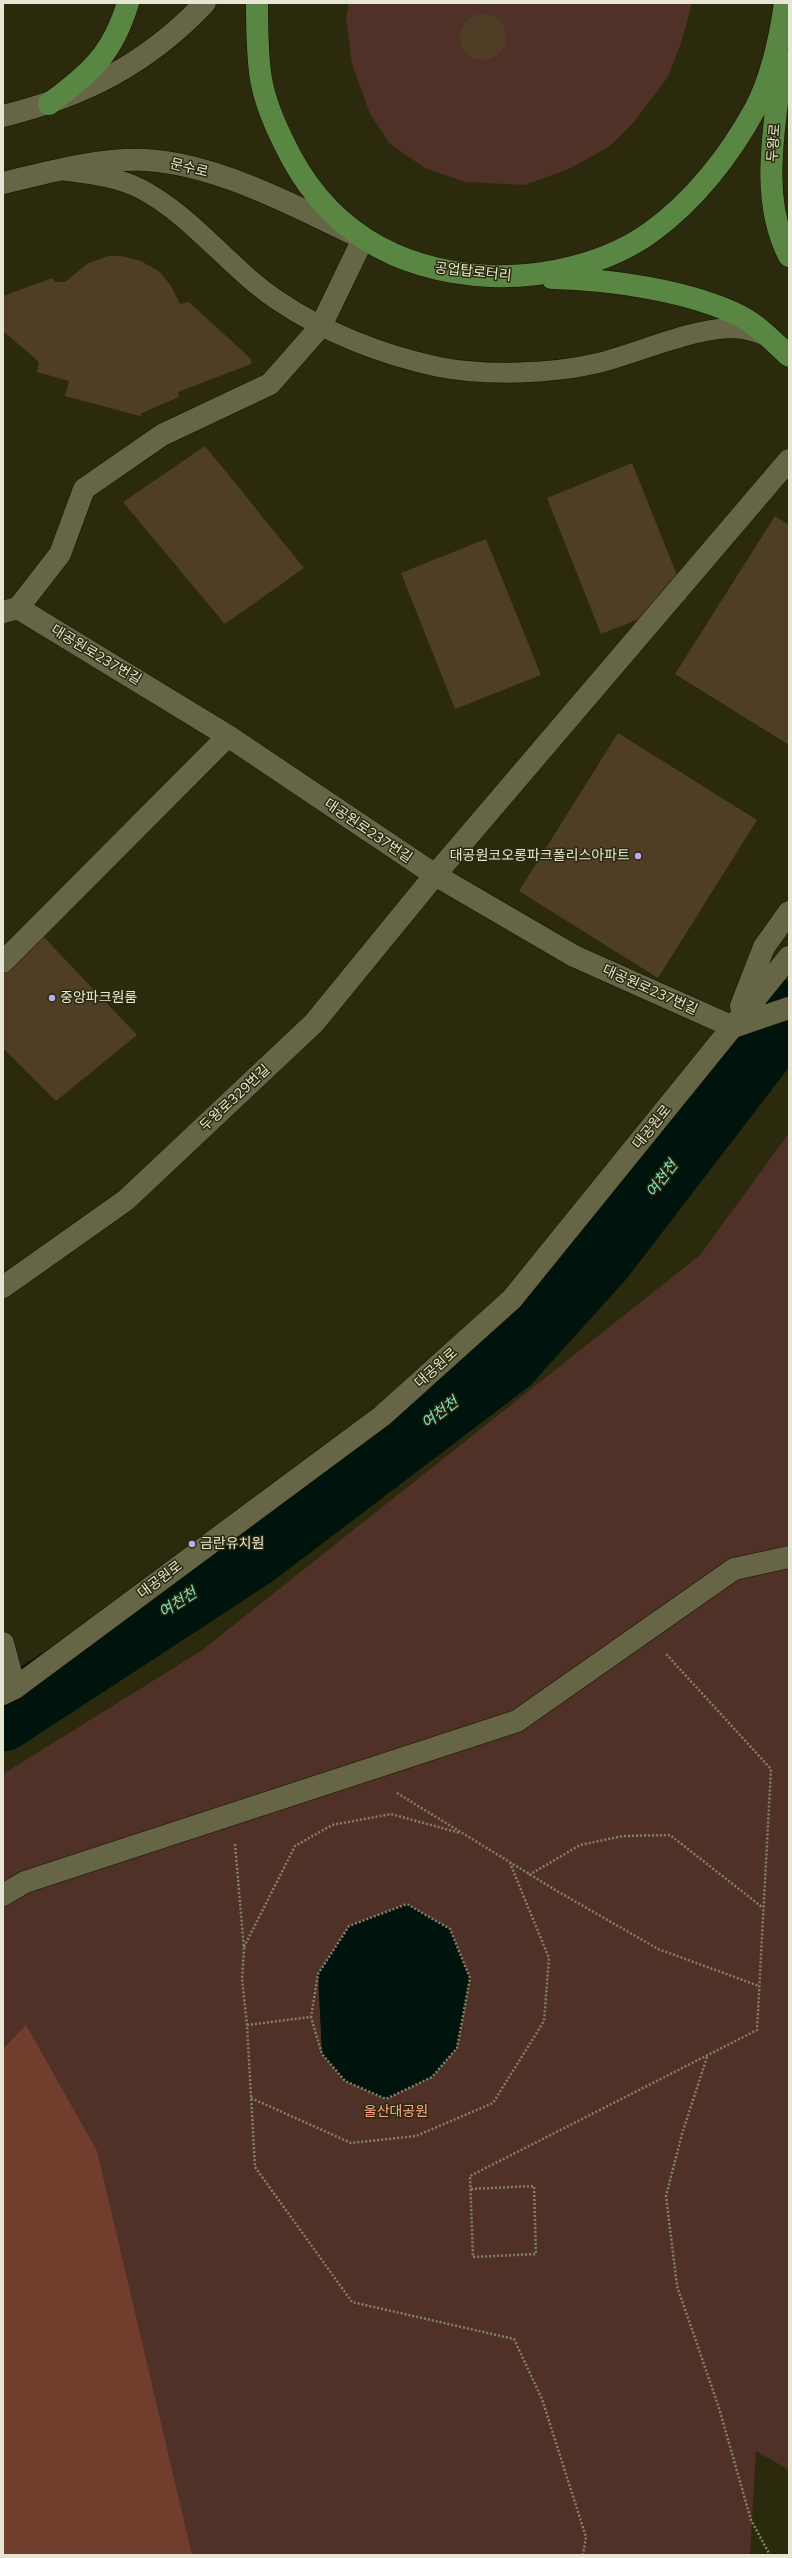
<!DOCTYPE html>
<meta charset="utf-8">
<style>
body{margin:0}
#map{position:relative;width:792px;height:2558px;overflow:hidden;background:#2b2a0c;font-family:Mulish,sans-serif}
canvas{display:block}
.frame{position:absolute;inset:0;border:4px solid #e7e6d5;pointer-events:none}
</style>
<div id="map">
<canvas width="792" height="2558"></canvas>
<div class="frame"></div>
</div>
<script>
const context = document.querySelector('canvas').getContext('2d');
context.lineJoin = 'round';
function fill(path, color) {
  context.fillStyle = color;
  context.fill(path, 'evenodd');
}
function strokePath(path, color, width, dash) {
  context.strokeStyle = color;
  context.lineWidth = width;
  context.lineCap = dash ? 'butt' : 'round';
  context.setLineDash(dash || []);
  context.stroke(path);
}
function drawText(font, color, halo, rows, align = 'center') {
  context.font = font + ' Mulish,"Noto Sans KR",sans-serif';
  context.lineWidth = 3;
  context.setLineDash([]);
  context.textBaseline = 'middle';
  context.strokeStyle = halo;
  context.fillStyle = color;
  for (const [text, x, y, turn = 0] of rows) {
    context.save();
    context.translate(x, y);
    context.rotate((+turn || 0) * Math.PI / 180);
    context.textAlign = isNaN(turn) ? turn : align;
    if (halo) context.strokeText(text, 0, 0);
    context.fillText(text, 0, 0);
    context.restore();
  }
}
const green = new Path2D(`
 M 349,3 L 692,3 L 682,40 L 668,77 L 633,123 L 610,146 L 571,168 L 525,185 L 465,182 L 425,168 L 390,144 L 370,114 L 352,64 L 346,17 Z
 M 789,1133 L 789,2470 L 756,2451 L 750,2555 L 3,2555 L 3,1774 L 201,1651 L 700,1255 Z`);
const forest = new Path2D(`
 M 26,2025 L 97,2151 L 192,2555 L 3,2555 L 3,2049 Z`);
const water = new Path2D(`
 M 407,1904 L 450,1929 L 470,1978 L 457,2048 L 432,2077 L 386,2099 L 345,2081 L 322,2054 L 318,1974 L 349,1926 Z`);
const river = new Path2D(`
 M 3,1718 L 254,1554 L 508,1361 L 601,1258 L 789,1013`);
const building = new Path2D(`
 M460 37a23 23 0 1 1 46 0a23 23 0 1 1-46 0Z
 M 109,256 L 121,256 L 141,261 L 160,272 L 171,286 L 180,304 L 189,302 L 251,359 L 251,364 L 178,392 L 179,397 L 142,413 L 140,416 L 65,396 L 69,381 L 37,372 L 39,362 L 3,331 L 3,296 L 52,278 L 55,282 L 65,282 L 88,263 Z
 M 205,446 L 304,568 L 225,624 L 123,502 Z
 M 632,463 L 687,600 L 601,634 L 547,498 Z
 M 775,516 L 789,525 L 789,745 L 675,674 Z
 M 486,539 L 541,675 L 455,709 L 401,573 Z
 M 618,733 L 757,820 L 658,978 L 519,891 Z
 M 37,930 L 137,1035 L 56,1101 L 3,1048 L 3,962 Z`);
const path = new Path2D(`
 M 397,1793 L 557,1891 L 658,1949 L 759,1986
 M 235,1844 L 244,1949 L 242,1979 L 247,2025 L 255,2167 L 352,2302 L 514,2339 L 542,2399 L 586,2537 L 583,2555
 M 529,1875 L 580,1845 L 623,1836 L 670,1835 L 762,1907
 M 244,1947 L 295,1846 L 332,1825 L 391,1814 L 460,1833
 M 247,2025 L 311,2017 L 322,2054 L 345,2081 L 386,2099 L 432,2077 L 457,2048 L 470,1978 L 450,1929 L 407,1904 L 349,1926 L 318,1974 L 311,2017
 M 707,2057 L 682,2134 L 666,2196 L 677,2286 L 719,2408 L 751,2520 L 770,2555
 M 251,2098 L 351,2143 L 416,2136 L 493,2103 L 544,2021 L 549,1958 L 510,1863
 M 471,2189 L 534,2186 L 536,2254 L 473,2257 L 470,2176 L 757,2030 L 771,1769 L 666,1654`);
const service = new Path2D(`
 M 67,171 C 91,174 118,177 141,189 C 194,217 228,267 277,300 C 324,332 382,355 439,367 C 485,376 552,374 598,363 C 640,353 702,323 743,329 C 750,330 758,333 765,335`);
const pedestrian = new Path2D(`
 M 3,1895 L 25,1882 L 517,1721 L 734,1569 L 789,1557`);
const minor = new Path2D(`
 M 18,608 L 228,736 L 435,875 L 574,956 L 733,1027
 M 3,612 L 18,608 L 60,554 L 84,489 L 162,435 L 270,384 L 321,326 L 363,239
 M 3,962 L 228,736
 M 3,1287 L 126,1200 L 314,1023 L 435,875 L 789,460
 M 3,1643 L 15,1688`);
const tertiary = new Path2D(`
 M 741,1006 L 764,947 L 789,912
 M 733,1027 L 789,1008
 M 3,1694 L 15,1688 L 382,1416 L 512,1299 L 789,957`);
const secondary = new Path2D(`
 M 3,116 C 84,96 147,64 205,3
 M 3,183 C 49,172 99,158 146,160 C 215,164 292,204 353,234`);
const primary = new Path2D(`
 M 257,3 C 257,28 257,54 261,79 C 265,102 274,123 284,143 C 325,230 396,271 490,276 C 544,278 607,264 651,232 C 694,201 730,155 755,109 C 772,77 780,38 785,3
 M 782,59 C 776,123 758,196 789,256
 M 49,104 C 92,71 112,55 128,3
 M 552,278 C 609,279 692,291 742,317 C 759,326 775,343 789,356`);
const markers = [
 [638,856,4,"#bea9f5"],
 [52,998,4,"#bea9f5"],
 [192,1544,4,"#bea9f5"]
];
const streetNames = [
 ["두왕로",774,143,-86],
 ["문수로",189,168,14],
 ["공업탑로터리",473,272,6],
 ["대공원로237번길",96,655,31],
 ["대공원로237번길",368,831,34],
 ["대공원로237번길",650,990,24],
 ["두왕로329번길",235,1098,-43],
 ["대공원로",652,1127,-51],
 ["대공원로",436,1368,-42],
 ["대공원로",160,1580,-37]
];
const poiNames = [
 ["대공원코오롱파크폴리스아파트",630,856,"right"],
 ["중앙파크원룸",60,998],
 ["금란유치원",200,1544]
];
const parkNames = [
 ["울산대공원",396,2112]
];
const waterNames = [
 ["여천천",662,1179,-53],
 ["여천천",440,1413,-37],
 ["여천천",178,1603,-33]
];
fill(green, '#503127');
fill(forest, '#713d2d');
fill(water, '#00130d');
strokePath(river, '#00130d', 66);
fill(building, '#503d25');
strokePath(service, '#141200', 21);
strokePath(pedestrian, '#141200', 23);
strokePath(minor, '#141200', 23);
strokePath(tertiary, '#141200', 23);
strokePath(secondary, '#141200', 23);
strokePath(primary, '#141200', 23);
strokePath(path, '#828169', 2.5, [2, 2]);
strokePath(service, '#666546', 20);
strokePath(pedestrian, '#666546', 22);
strokePath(minor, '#666546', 22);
strokePath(tertiary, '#666546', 22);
strokePath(secondary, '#666546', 22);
strokePath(primary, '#5a8644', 22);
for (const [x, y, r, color] of markers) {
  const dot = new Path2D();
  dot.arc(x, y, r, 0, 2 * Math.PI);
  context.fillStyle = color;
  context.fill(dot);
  strokePath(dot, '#2b2a0c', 1.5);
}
drawText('14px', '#e7e6d5', '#2b2a0c', streetNames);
drawText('14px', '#e7e6d5', '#2b2a0c', poiNames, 'left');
drawText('14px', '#fda88d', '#2b2a0c', parkNames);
drawText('italic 15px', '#79e3c6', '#2b2a0c', waterNames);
</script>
